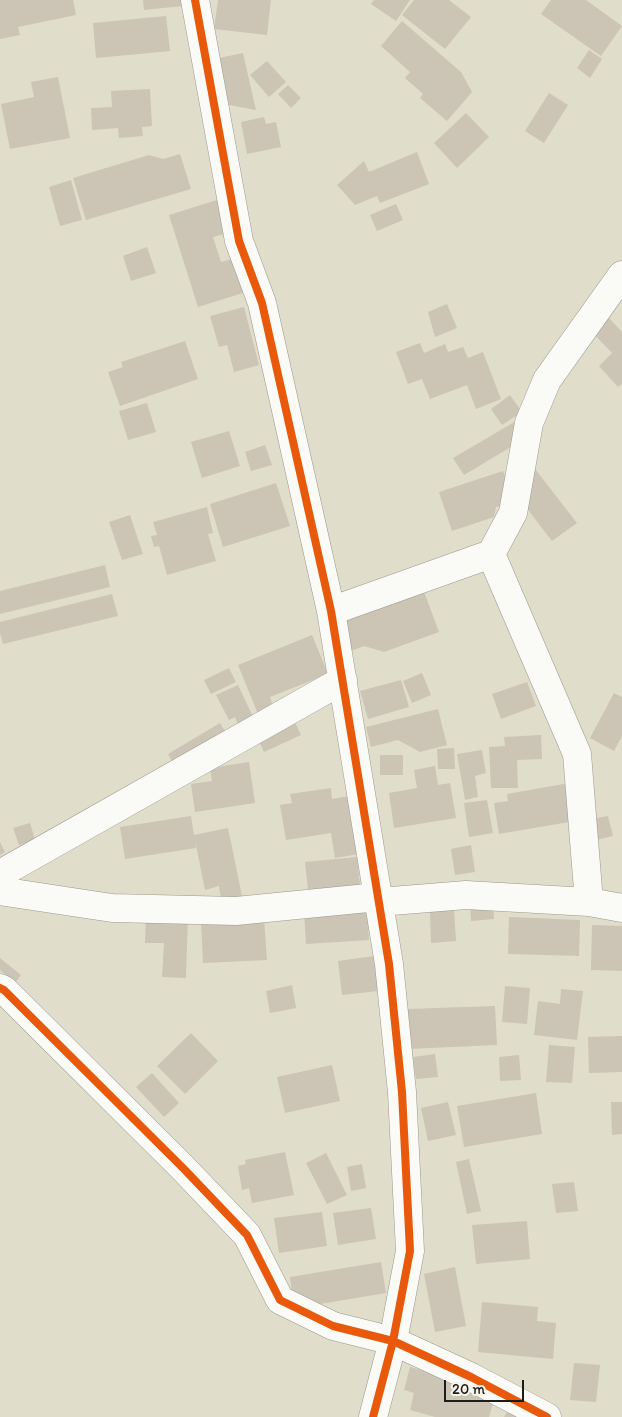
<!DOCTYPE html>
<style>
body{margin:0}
#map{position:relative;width:622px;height:1417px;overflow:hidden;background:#e1ddcb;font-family:Itim,sans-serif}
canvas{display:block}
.scale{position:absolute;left:444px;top:1380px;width:80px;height:22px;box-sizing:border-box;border:2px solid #1c1c1c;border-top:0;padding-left:6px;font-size:15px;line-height:18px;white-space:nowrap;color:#1c1c1c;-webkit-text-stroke:4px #f7f3e8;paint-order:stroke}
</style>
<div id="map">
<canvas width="622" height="1417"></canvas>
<div class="scale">20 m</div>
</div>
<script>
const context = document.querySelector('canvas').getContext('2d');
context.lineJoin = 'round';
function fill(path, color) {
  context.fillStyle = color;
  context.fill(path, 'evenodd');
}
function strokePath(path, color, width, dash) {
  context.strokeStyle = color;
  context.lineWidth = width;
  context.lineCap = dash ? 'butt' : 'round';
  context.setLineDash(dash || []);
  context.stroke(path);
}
const building = new Path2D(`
 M 0,0 L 73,0 L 76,15 L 18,27 L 20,35 L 0,39 Z
 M 143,0 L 182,0 L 183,6 L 144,10 Z
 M 218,0 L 271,0 L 267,35 L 214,29 Z
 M 374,0 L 410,0 L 396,21 L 371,4 Z
 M 414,0 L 449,0 L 471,17 L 445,49 L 402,15 Z
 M 551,0 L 586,0 L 622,26 L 601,56 L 541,14 Z
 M 166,16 L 170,51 L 96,58 L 93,23 Z
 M 402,21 L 461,72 L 472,92 L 447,121 L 420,98 L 423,94 L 405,78 L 410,72 L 381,46 Z
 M 589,50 L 602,59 L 590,78 L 577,68 Z
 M 243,53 L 256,110 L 229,105 L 219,58 Z
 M 267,61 L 286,82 L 269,97 L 250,75 Z
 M 58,77 L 70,138 L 10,149 L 1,104 L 34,97 L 31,82 Z
 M 288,85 L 301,98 L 291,108 L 278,94 Z
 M 150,89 L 152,126 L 142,127 L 143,136 L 119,138 L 118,128 L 92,130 L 91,108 L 112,107 L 111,91 Z
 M 549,93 L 568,105 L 544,143 L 525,131 Z
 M 466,113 L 489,137 L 457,168 L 434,143 Z
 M 264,117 L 266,124 L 276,122 L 281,147 L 247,154 L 241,122 Z
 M 417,152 L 429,184 L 380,203 L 377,196 L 355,205 L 337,185 L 364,161 L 369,172 Z
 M 180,154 L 191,189 L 86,220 L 73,178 L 149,155 L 163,159 Z
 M 71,180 L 82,220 L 60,226 L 49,187 Z
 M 217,200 L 228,233 L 213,237 L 221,262 L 232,259 L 243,293 L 198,307 L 169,215 Z
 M 396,204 L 403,220 L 377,231 L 370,215 Z
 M 147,247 L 156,273 L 131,281 L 123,256 Z
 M 447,304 L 457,328 L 435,337 L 428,312 Z
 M 244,307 L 259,365 L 234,372 L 227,345 L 219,347 L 210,316 Z
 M 609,318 L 622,332 L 622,384 L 618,387 L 599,366 L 612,353 L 593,333 Z
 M 185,341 L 198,379 L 120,406 L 108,372 L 123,367 L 121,362 Z
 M 420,343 L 424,353 L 445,344 L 448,352 L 463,347 L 468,358 L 483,352 L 501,399 L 476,409 L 467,385 L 430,399 L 422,379 L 408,384 L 396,352 Z
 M 510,395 L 522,412 L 502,425 L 491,409 Z
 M 147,403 L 156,432 L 128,440 L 119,411 Z
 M 523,417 L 521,441 L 464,475 L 453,458 Z
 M 229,431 L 240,466 L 202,478 L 191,442 Z
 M 265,445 L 272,465 L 251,471 L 245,452 Z
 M 532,465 L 577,523 L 552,541 L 525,506 Z
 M 503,471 L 511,494 L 507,504 L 496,507 L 494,517 L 452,531 L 439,492 Z
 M 276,483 L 290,526 L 223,547 L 210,504 Z
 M 207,507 L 213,533 L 208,534 L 216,561 L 167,575 L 159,546 L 154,547 L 151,536 L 157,535 L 153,522 Z
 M 130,515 L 143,554 L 122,560 L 109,522 Z
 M 105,565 L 110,587 L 0,614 L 0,591 Z
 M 423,589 L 439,632 L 384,652 L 364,646 L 351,651 L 340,619 Z
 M 112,594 L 118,616 L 3,644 L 0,633 L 0,622 Z
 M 312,635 L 328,674 L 270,697 L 273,707 L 258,714 L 238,665 Z
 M 229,668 L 236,682 L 211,694 L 204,680 Z
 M 422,673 L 431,695 L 412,703 L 403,681 Z
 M 401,680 L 409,707 L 368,719 L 360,691 Z
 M 527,682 L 536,706 L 501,719 L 492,694 Z
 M 238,685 L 256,723 L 241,730 L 235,717 L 229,720 L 216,695 Z
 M 614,693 L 622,697 L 622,736 L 614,751 L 590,738 Z
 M 438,709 L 447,745 L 420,752 L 398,740 L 371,747 L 366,727 Z
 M 292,716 L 301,735 L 264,752 L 255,733 Z
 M 220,723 L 227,735 L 175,767 L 168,754 Z
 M 541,735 L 542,759 L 517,760 L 518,788 L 491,788 L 489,747 L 505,746 L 504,737 Z
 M 454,748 L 455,769 L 438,769 L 437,749 Z
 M 482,750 L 486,773 L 475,776 L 478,797 L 465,800 L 457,754 Z
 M 380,755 L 403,755 L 403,775 L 380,775 Z
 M 249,762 L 255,803 L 195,812 L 191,784 L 212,781 L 210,768 Z
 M 435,766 L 438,785 L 450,783 L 456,818 L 394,828 L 389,793 L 417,788 L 414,770 Z
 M 569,783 L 575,821 L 499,834 L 494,803 L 508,801 L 507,794 Z
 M 331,788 L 332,799 L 350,796 L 359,854 L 335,858 L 331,833 L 286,840 L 280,805 L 292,803 L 290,794 Z
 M 487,800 L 493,833 L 469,837 L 464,803 Z
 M 191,816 L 194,835 L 228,828 L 242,896 L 221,900 L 219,886 L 205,890 L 195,840 L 196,848 L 125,859 L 120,827 Z
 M 608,816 L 613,836 L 596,840 L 592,819 Z
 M 30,823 L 35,840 L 19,845 L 13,828 Z
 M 0,842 L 5,852 L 0,855 Z
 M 471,845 L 475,872 L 455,875 L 451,849 Z
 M 357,857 L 360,885 L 308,890 L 305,862 Z
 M 493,901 L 494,919 L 471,921 L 470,903 Z
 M 367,908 L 369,940 L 306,944 L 304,912 Z
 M 454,909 L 456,941 L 431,943 L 430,910 Z
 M 146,914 L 188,915 L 186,978 L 162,977 L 164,943 L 145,943 Z
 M 509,917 L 580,920 L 579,956 L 508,954 Z
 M 264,918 L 267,960 L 203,963 L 201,921 Z
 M 592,925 L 622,926 L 622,971 L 591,970 Z
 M 374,956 L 378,991 L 342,995 L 338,961 Z
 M 0,958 L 21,975 L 15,983 L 0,970 Z
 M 292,985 L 296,1008 L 270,1013 L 266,991 Z
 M 505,986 L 530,988 L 527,1024 L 502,1022 Z
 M 561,989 L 583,991 L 577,1040 L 534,1035 L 538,1001 L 560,1004 Z
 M 495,1006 L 497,1045 L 408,1049 L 407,1009 Z
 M 191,1033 L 218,1061 L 185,1094 L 157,1066 Z
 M 622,1036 L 622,1072 L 589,1073 L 588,1037 Z
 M 549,1045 L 575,1047 L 572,1083 L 546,1082 Z
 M 435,1054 L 438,1077 L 416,1079 L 413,1057 Z
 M 519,1055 L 521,1080 L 500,1081 L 499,1057 Z
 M 332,1065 L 340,1101 L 285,1113 L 277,1077 Z
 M 152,1073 L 179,1103 L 164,1117 L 136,1087 Z
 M 536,1093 L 542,1134 L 464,1147 L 457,1106 Z
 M 448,1102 L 456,1135 L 428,1141 L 421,1108 Z
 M 611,1102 L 622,1102 L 622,1134 L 612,1135 Z
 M 285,1152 L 294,1195 L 252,1203 L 249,1188 L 242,1190 L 238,1166 L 246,1164 L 245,1160 Z
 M 326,1153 L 347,1195 L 327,1204 L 306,1163 Z
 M 469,1159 L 481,1211 L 467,1214 L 456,1162 Z
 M 362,1164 L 366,1188 L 351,1191 L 347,1167 Z
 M 574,1182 L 578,1211 L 556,1213 L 552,1184 Z
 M 371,1208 L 376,1239 L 338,1245 L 333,1213 Z
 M 322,1212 L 327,1246 L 279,1253 L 274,1218 Z
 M 527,1221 L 530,1259 L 476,1264 L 472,1225 Z
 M 381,1262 L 386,1293 L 320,1304 L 292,1293 L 290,1277 Z
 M 455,1267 L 466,1326 L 435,1332 L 424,1274 Z
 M 482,1302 L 538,1307 L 537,1321 L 556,1323 L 553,1359 L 478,1352 Z
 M 574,1363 L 600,1365 L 596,1402 L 570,1400 Z
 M 410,1367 L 489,1389 L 486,1402 L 493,1404 L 489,1417 L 435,1417 L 410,1410 L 414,1393 L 404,1390 Z
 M 508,1411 L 518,1417 L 504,1417 Z`);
const minor = new Path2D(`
 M 195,0 L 239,241 L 262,303 L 331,611 L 389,964 L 402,1092 L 410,1251 L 393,1341 L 373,1417
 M 491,554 L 577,754 L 589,902
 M 331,611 L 491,554 L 513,513 L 529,423 L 547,380 L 622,275
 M 0,874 L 343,680
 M 0,891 L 112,908 L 236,911 L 378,897
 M 379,902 L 466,895 L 589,902 L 622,908
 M 0,988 L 4,990 L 183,1168 L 247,1235 L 280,1300 L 333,1326 L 393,1341 L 471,1377 L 547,1417`);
const cycleway = new Path2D(`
 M 195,0 L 239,241 L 262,303 L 331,611 L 389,964 L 402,1092 L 410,1251 L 393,1341 L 373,1417
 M 0,988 L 4,990 L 183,1168 L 247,1235 L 280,1300 L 333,1326 L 393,1341 L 471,1377 L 547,1417`);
fill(building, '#ccc4b5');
strokePath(minor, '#9a988d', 29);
strokePath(minor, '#fafaf7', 28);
strokePath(cycleway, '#e8590c', 8);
</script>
